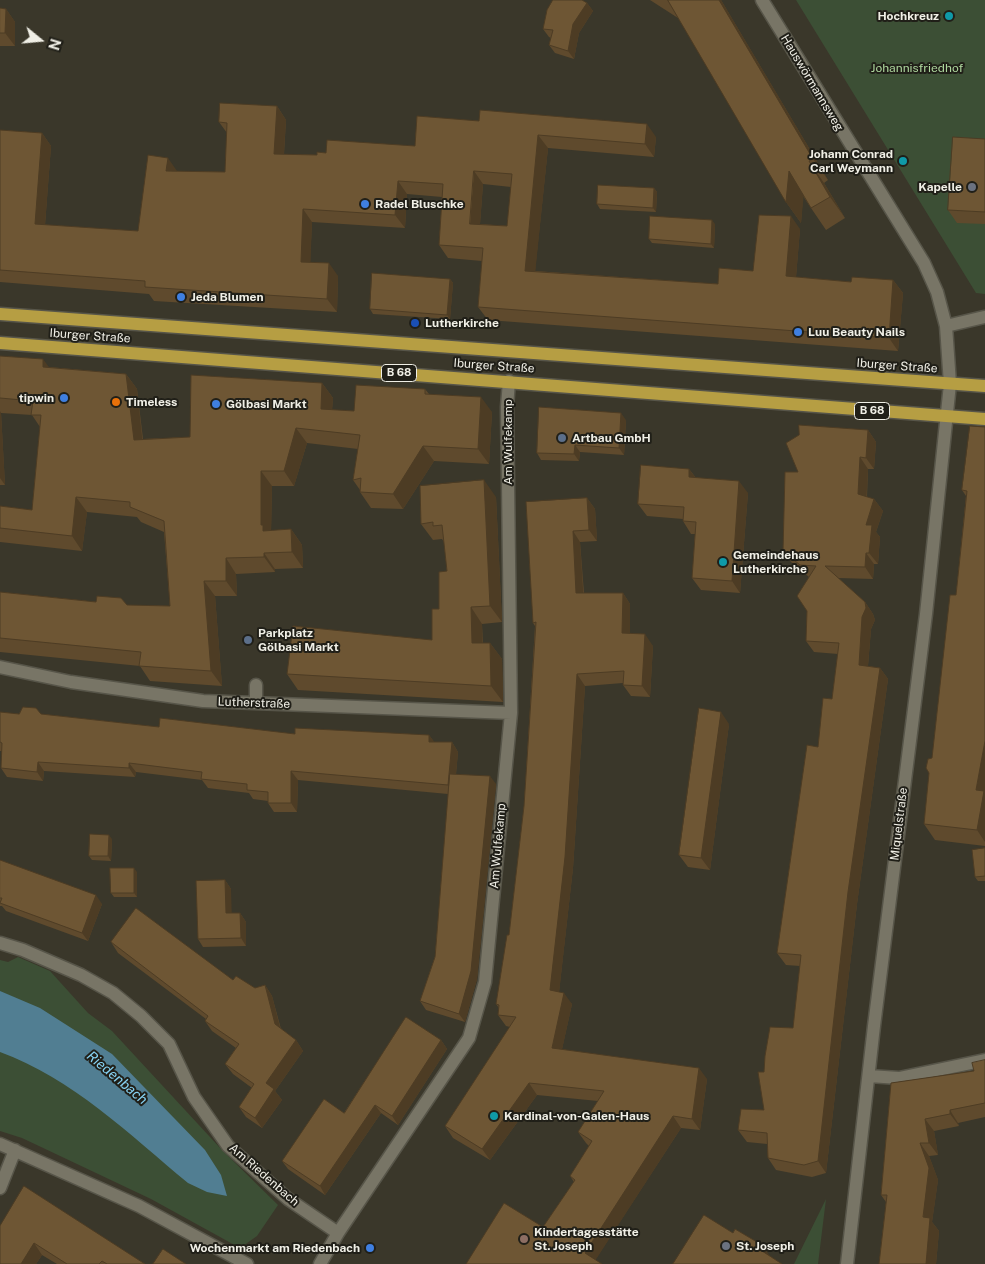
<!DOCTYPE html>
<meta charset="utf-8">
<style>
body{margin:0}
#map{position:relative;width:985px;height:1264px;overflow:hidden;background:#3a372a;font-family:"Public Sans",sans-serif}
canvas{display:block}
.north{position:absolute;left:15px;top:15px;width:50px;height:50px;-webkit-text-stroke:4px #201f18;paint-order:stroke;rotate:107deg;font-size:14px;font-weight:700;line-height:20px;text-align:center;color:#f0efe6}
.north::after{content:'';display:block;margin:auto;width:18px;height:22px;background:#f0efe6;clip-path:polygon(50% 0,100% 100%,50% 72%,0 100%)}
</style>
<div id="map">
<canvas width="985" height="1264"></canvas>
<div class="north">N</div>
</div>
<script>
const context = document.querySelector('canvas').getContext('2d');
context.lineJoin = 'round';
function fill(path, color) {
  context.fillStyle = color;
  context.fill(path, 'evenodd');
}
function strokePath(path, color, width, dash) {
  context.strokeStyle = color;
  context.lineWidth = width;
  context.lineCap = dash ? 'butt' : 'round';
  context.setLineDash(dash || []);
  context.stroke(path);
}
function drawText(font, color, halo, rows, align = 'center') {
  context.font = font + ' "Public Sans",sans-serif';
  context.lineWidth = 4;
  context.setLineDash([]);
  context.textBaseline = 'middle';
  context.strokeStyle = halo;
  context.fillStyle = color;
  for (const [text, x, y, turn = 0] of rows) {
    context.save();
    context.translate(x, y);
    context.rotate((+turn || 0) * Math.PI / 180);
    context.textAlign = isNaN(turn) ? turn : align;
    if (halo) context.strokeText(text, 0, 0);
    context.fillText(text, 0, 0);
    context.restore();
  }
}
const green = new Path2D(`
 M 796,0 L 985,0 L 985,294 L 976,293 Z
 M 18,957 L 50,971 L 88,1013 L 112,1031 L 222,1150 L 278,1205 L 257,1236 L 240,1248 L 151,1199 L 22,1138 L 0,1131 L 0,960 L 8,962 Z
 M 826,1199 L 818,1264 L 794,1264 Z`);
const water = new Path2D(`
 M 0,991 L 40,1008 L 112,1054 L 205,1150 L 221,1175 L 227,1196 L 207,1192 L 188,1183 C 130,1135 72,1078 0,1052 Z`);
const minor = new Path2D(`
 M 762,0 L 924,263 L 937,292 L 946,326 L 950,384 L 926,614 L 874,1026 L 847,1264
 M 946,326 L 984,317
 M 0,667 L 71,682 L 203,701 L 511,713
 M 256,685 L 256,703
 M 0,943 L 23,950 L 81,975 L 113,993 L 141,1016 L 169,1044 L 194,1097 L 228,1146 L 288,1199 L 338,1233
 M 869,1076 L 899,1078 L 985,1060
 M 0,1144 L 139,1206 L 247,1264
 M 0,1188 L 15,1150
 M 320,1264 L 338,1233 L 469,1038 L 485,982 L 511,713 L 507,407 L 509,381`);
const major = new Path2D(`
 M 0,314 L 985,386
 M 0,343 L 985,419`);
const wall = new Path2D(`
 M 650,0 L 721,0 L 828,180 L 824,183 L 845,218 L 826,230 L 811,208 L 803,196 L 801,223 L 786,202 L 678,18 Z
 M 586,2 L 587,3 L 593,11 L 579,33 L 574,59 L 555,53 L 549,45 L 551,38 L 549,37 L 543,29 Z
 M 0,8 L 6,9 L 15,22 L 15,46 L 0,46 Z
 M 277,106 L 286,120 L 284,154 L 317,155 L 326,153 L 415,146 L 417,116 L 656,137 L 654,157 L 548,148 L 535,271 L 718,284 L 753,271 L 800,229 L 796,277 L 851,282 L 893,280 L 903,293 L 898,351 L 488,320 L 478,307 L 482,261 L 448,258 L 439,245 L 442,197 L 407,194 L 405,228 L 312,222 L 310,262 L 338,276 L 337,312 L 154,301 L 149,294 L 0,282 L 0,130 L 42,133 L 51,146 L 45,225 L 138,231 L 177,171 L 225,172 L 227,133 L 219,122 ZM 483,184 L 511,187 L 507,226 L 480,224 Z
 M 985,139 L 985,224 L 957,223 L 948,210 Z
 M 654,188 L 657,192 L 656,212 L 600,209 L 597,204 Z
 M 715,224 L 714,248 L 652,243 L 649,239 Z
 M 450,279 L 453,283 L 450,319 L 373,314 L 370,309 Z
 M 0,356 L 49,367 L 126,374 L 137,389 L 143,439 L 190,437 L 322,383 L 333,398 L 332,410 L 354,411 L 425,389 L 429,394 L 492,412 L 489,464 L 434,461 L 403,509 L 371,508 L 360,492 L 360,490 L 353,480 L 358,449 L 307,443 L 294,486 L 272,486 L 271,531 L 291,529 L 302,545 L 303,568 L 275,569 L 275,572 L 236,574 L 237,596 L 215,596 L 222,686 L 150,681 L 140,666 L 0,652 L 0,592 L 127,605 L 170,606 L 164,532 L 141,522 L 137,517 L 87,512 L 82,551 L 0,542 L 0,506 L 32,510 L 40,427 L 32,415 L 1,413 L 5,485 L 0,485 Z
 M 626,420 L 624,455 L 580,452 L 579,461 L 541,460 L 537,453 Z
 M 985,427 L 985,846 L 935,840 L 924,824 L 932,758 L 956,595 L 966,496 L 962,490 Z
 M 868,430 L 876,442 L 874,469 L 868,469 L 867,497 L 874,499 L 883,511 L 876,532 L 880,537 L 878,564 L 874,564 L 873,579 L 838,578 L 865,602 L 873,614 L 875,620 L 871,629 L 868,666 L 880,668 L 888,679 L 857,904 L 826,1173 L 812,1177 L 776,1170 L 768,1158 L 767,1144 L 747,1142 L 738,1130 L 764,1110 L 764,1072 L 793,1028 L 800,966 L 786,965 L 777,953 L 818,747 L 832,699 L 838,654 L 814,652 L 806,641 L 809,577 L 791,562 L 783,551 L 798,472 Z
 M 689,469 L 696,478 L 748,493 L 740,593 L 701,590 L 692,578 L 695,534 L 691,534 L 683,521 L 683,519 L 647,516 L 638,504 Z
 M 496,497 L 502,622 L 482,624 L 483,643 L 490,643 L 502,659 L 503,702 L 298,690 L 287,674 L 432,640 L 447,571 L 444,542 L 442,539 L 433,540 L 421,524 Z
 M 587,498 L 595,509 L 597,541 L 580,542 L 584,593 L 623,593 L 630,604 L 630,633 L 653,646 L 650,697 L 631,696 L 623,685 L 623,683 L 585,686 L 573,868 L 559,992 L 572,1004 L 562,1049 L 707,1079 L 700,1130 L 681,1128 L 595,1260 L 543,1227 L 574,1182 L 570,1176 L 589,1146 L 586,1143 L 578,1132 L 598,1101 L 537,1095 L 490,1160 L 453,1138 L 445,1126 L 510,1027 L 506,1026 L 498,1015 L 499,1008 L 496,1004 L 509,935 L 524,806 L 535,626 L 533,623 Z
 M 0,712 L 19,714 L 41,714 L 159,727 L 295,734 L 429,735 L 434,742 L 452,742 L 458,752 L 456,774 L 496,784 L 477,979 L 465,1022 L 426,1010 L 420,1001 L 435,957 L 448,794 L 298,780 L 297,812 L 274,812 L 268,803 L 268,801 L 253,799 L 249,793 L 208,788 L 202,780 L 136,772 L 135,777 L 44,771 L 43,781 L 7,777 L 1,768 L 2,751 L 0,751 Z
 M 729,724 L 710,870 L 688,867 L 679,855 Z
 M 112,839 L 111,861 L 92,860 L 89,856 Z
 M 985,848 L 985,881 L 978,881 L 975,877 Z
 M 0,860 L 102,904 L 88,941 L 6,911 L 2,906 L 0,906 Z
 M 137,872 L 137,897 L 114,897 L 111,893 Z
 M 225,880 L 231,889 L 231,913 L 240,913 L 246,922 L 246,946 L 203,947 L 198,939 Z
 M 111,942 L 255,988 L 265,985 L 272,996 L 281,1029 L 296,1040 L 303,1051 L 275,1091 L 282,1100 L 262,1128 L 246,1117 L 239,1107 L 252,1088 L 233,1074 L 225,1064 L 236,1048 L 212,1031 L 205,1021 L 206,1019 L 118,953 Z
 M 441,1040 L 447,1049 L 398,1125 L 381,1113 L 325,1195 L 288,1169 L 282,1161 L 344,1113 Z
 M 985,1060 L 985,1117 L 958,1123 L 959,1126 L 934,1131 L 938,1155 L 929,1156 L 938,1180 L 932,1222 L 939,1231 L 936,1264 L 879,1264 L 886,1202 L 881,1195 L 891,1083 L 974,1071 Z
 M 0,1226 L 145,1264 L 57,1264 L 42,1255 L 36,1264 L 0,1264 Z`);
const shadedWall = new Path2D(`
 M 719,0 L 721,0 L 828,180 L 813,159 Z
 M 587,3 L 593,11 L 579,33 L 574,59 L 568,51 L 573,24 Z
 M 6,9 L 15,22 L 15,46 L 5,33 Z
 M 277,106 L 286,120 L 283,167 L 274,154 Z
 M 647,124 L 656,137 L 654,157 L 645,144 Z
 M 42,133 L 51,146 L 44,238 L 35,224 Z
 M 538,135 L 548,148 L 534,284 L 525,271 Z
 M 168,158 L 177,171 L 166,171 Z
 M 809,161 L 824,183 L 845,218 L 830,197 Z
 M 474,171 L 483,184 L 479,237 L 470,224 Z
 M 789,171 L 804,193 L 801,223 L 786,202 Z
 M 398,181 L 407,194 L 405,228 L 395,215 Z
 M 654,188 L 657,192 L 656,212 L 653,208 Z
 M 303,209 L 312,222 L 310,275 L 301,262 Z
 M 791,216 L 800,229 L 795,289 L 786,276 Z
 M 712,220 L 715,224 L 714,248 L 711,244 Z
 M 329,263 L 338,276 L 337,312 L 327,299 Z
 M 450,279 L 453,283 L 450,319 L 447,315 Z
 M 893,280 L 903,293 L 898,351 L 889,338 Z
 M 43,359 L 54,374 L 43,367 Z
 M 126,374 L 137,389 L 144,455 L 134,440 Z
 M 322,383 L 333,398 L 331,425 L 321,409 Z
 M 481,397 L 492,412 L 489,464 L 478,449 Z
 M 0,411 L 1,413 L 5,485 L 0,478 Z
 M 621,413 L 626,420 L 624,455 L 619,448 Z
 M 296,428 L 307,443 L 294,486 L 284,471 Z
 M 868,430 L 876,442 L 874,469 L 866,458 Z
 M 575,445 L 580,452 L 579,461 L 574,454 Z
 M 423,446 L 434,461 L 403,509 L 393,494 Z
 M 860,457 L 868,469 L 866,506 L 858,494 Z
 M 689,469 L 698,481 L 689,477 Z
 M 261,471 L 272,486 L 271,536 L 263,531 L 261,525 Z
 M 484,480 L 496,497 L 502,622 L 490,606 Z
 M 739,481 L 748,493 L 740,593 L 732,581 Z
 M 76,497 L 87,512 L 82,551 L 72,536 Z
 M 587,498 L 595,509 L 597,541 L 589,530 Z
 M 874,499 L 883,511 L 876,532 L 880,537 L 878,564 L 869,553 L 866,525 Z
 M 291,529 L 302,545 L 303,568 L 292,552 Z
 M 573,531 L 580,542 L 584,604 L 576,593 Z
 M 264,553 L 275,569 L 275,572 L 264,557 Z
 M 866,553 L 874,564 L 873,579 L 865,567 Z
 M 226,558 L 236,574 L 237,596 L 226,581 Z
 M 204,581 L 215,596 L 222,686 L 211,671 Z
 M 623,593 L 630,604 L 630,644 L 622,633 Z
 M 865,602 L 873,614 L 875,620 L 871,629 L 867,677 L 859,665 L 862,617 Z
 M 471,607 L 482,624 L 483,659 L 472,643 Z
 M 645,634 L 653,646 L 650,697 L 642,686 Z
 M 490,643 L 502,659 L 503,702 L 491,686 Z
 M 880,668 L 888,679 L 857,904 L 826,1173 L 818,1161 L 848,892 Z
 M 577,674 L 585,686 L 573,868 L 558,1002 L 550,990 Z
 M 721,712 L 729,724 L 710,870 L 701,858 Z
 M 429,735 L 436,744 L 429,742 Z
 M 985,741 L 985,842 L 977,830 L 976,790 Z
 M 452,742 L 458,752 L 454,795 L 448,785 Z
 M 38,762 L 44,771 L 43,781 L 37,772 Z
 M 129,763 L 136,772 L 135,777 L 129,768 Z
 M 291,771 L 298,780 L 297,812 L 291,803 Z
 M 490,776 L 496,784 L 477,979 L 465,1022 L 459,1014 Z
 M 109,835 L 112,839 L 111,861 L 108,856 Z
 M 134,868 L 137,872 L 137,897 L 134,893 Z
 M 225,880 L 231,889 L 232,922 L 226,913 Z
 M 96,895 L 102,904 L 88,941 L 82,933 Z
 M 240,913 L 246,922 L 246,946 L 241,938 Z
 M 265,985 L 272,996 L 282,1035 L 275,1024 Z
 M 564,993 L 572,1004 L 560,1059 L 552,1048 Z
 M 296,1040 L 303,1051 L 275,1091 L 282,1100 L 262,1128 L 255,1118 L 266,1083 Z
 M 441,1040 L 447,1049 L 398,1125 L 392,1116 Z
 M 699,1068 L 707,1079 L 700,1130 L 692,1119 Z
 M 529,1083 L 537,1095 L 490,1160 L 482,1149 Z
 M 375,1105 L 381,1113 L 325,1195 L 320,1186 Z
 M 950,1110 L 958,1123 L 959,1126 L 950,1114 Z
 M 673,1116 L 681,1128 L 593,1264 L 585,1253 Z
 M 925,1119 L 934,1131 L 938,1155 L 929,1143 Z
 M 920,1143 L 929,1156 L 938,1180 L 932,1222 L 939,1231 L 936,1264 L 926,1264 Z
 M 34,1243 L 42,1255 L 36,1264 L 21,1264 Z
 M 762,1245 L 770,1256 L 759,1249 Z`);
const building = new Path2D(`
 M 553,0 L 582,0 L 587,3 L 573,24 L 568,51 L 549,45 L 553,30 L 543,29 L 547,10 Z
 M 668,0 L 719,0 L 813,159 L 809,161 L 830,197 L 811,208 L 789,171 L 786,202 Z
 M 0,8 L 6,9 L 5,33 L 0,33 Z
 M 220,103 L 277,106 L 274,154 L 317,155 L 317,152 L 326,153 L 327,140 L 415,146 L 417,116 L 479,121 L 480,110 L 647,124 L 645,144 L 538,135 L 525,271 L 718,284 L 719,268 L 753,271 L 759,215 L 791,216 L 786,276 L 851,282 L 852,277 L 893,280 L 889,338 L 478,307 L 483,248 L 439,245 L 443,184 L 398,181 L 395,215 L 303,209 L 301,262 L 329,263 L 327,299 L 145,287 L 145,281 L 0,270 L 0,130 L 42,133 L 35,224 L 138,231 L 148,155 L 168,158 L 166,171 L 225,172 L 227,123 L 219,122 ZM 474,171 L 512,174 L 507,226 L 470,224 Z
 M 953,137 L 985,139 L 985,212 L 948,210 Z
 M 598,185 L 654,188 L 653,208 L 597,204 Z
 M 650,216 L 712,220 L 711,244 L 649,239 Z
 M 372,273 L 450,279 L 447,315 L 370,309 Z
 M 0,356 L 43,359 L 43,367 L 126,374 L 134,440 L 190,437 L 191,375 L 322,383 L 321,409 L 354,411 L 356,385 L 425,389 L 425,394 L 481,397 L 478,449 L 423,446 L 393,494 L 360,492 L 361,478 L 353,480 L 360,435 L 296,428 L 284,471 L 261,471 L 261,525 L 263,525 L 263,531 L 291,529 L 292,552 L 264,553 L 264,557 L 226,558 L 226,581 L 204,581 L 211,671 L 139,666 L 141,652 L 0,638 L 0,592 L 96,602 L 97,596 L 121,598 L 127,605 L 170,606 L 164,521 L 130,507 L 130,502 L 76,497 L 72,536 L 0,528 L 0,506 L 32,510 L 41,415 L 31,415 L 33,401 L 0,398 Z
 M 539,407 L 621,413 L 619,448 L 575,445 L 574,454 L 537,453 Z
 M 799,425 L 868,430 L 866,458 L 860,457 L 858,494 L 874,499 L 866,525 L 872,525 L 869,553 L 866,553 L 865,567 L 825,566 L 865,602 L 866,608 L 862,617 L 859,665 L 880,668 L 848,892 L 818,1161 L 804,1165 L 768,1158 L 767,1133 L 738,1130 L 741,1109 L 764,1110 L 758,1072 L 764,1072 L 765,1056 L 770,1027 L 793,1028 L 801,955 L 777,953 L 807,745 L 818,747 L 823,698 L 832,699 L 839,643 L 806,641 L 807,611 L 797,596 L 816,566 L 800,565 L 783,551 L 785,472 L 798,472 L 786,443 L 799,435 Z
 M 970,426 L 985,427 L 985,741 L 976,790 L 984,791 L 977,830 L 924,824 L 929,773 L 926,768 L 928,759 L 932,758 L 950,595 L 956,595 L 967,491 L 962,490 Z
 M 641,465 L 689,469 L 689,477 L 739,481 L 732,581 L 692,578 L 696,522 L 683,521 L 684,507 L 638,504 Z
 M 484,480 L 490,606 L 471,607 L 472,643 L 490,643 L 491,686 L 287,674 L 293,626 L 432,640 L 432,609 L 439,609 L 439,572 L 447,571 L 442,525 L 433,526 L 433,522 L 421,524 L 420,486 Z
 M 587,498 L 589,530 L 573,531 L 576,593 L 623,593 L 622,633 L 645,634 L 642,686 L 623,685 L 624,671 L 577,674 L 565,857 L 550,990 L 564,993 L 552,1048 L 699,1068 L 692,1119 L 673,1116 L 585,1253 L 602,1264 L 466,1264 L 504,1203 L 543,1227 L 575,1180 L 570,1176 L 592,1141 L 578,1132 L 604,1091 L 529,1083 L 482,1149 L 445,1126 L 516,1017 L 498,1015 L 499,1005 L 496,1004 L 507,935 L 509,935 L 524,806 L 536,622 L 533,623 L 526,502 Z
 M 23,707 L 36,708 L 41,714 L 159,727 L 160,718 L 295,734 L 295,728 L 429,735 L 429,742 L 452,742 L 448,785 L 291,771 L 291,803 L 268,803 L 268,792 L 247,790 L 247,784 L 201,779 L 202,772 L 129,763 L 129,768 L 38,762 L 37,772 L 1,768 L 2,743 L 0,742 L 0,712 L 19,714 Z
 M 699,708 L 721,712 L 701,858 L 679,855 Z
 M 450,774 L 490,776 L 471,971 L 459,1014 L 420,1001 L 435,957 Z
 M 90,834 L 109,835 L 108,856 L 89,856 Z
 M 985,848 L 985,876 L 975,877 L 972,850 Z
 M 0,860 L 96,895 L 82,933 L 0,903 L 2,898 L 0,898 Z
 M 110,868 L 134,868 L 134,893 L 111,893 Z
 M 225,880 L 226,913 L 240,913 L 241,938 L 198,939 L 196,881 Z
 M 136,908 L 233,980 L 236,976 L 255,988 L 265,985 L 275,1024 L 296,1040 L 266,1083 L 274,1089 L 255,1118 L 239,1107 L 254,1084 L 225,1064 L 239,1044 L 205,1021 L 208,1016 L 111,942 Z
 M 406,1017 L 441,1040 L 392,1116 L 375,1105 L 320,1186 L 282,1161 L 324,1099 L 344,1113 Z
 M 985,1060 L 985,1103 L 950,1110 L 950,1114 L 925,1119 L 929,1143 L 920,1143 L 929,1168 L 923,1217 L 930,1218 L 926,1264 L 879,1264 L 887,1195 L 881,1195 L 891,1083 L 974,1071 L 972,1063 Z
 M 24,1186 L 145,1264 L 107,1264 L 102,1261 L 99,1264 L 67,1264 L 34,1243 L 21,1264 L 0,1264 L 0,1226 Z
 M 704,1215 L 733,1233 L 735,1229 L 762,1245 L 759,1249 L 782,1264 L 673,1264 Z
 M 163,1249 L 186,1264 L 153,1264 Z`);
const markers = [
 [949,16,5,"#0f9aa8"],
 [903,161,5,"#0f9aa8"],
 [972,187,5,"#6b7280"],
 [365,204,5,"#3f7fe0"],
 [181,297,5,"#3f7fe0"],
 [415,323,5,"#1a4fb4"],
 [798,332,5,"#3f7fe0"],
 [64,398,5,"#3f7fe0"],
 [116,402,5,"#e8710a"],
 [216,404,5,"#3f7fe0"],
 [562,438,5,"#5c6f8a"],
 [723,562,5,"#0f9aa8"],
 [248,640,5,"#5c6f8a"],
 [494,1116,5,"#0f9aa8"],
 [524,1239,5,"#8d6e63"],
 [726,1246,5,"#6b7280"],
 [370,1248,5,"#3f7fe0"]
];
const shields = [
 [399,373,35],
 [872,411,35]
];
const shieldNames = [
 ["B 68",399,373],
 ["B 68",872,411]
];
const poiNames = [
 ["Hochkreuz",939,16,"right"],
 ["Johann Conrad",893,154,"right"],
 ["Carl Weymann",893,168,"right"],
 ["Kapelle",962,187,"right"],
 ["Radel Bluschke",375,204],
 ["Jeda Blumen",191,297],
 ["Lutherkirche",425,323],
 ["Luu Beauty Nails",808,332],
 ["tipwin",54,398,"right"],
 ["Timeless",126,402],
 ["Gölbasi Markt",226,404],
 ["Artbau GmbH",572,438],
 ["Gemeindehaus",733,555],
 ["Lutherkirche",733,569],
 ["Parkplatz",258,633],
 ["Gölbasi Markt",258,647],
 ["Kardinal-von-Galen-Haus",504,1116],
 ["Kindertagesstätte",534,1232],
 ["St. Joseph",534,1246],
 ["St. Joseph",736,1246],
 ["Wochenmarkt am Riedenbach",360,1248,"right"]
];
const parkNames = [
 ["Johannisfriedhof",917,68]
];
const streetNames = [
 ["Hauswörmannsweg",812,83,59],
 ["Iburger Straße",90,336,4],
 ["Iburger Straße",494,366,4],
 ["Iburger Straße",897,366,4],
 ["Am Wulfekamp",508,442,-90],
 ["Lutherstraße",254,703,2],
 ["Miquelstraße",899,824,-83],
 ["Am Wulfekamp",498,846,-85],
 ["Am Riedenbach",264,1175,41]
];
const waterNames = [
 ["Riedenbach",117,1078,40]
];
fill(green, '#3c4f35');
fill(water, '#517e92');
strokePath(minor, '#575549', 15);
strokePath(major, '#575549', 15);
strokePath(minor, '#787566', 12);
strokePath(major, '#b69e43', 12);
fill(wall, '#5f4a2d');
fill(shadedWall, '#4d3c24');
fill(building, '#6e5634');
strokePath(building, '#4d3c24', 1);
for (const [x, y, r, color] of markers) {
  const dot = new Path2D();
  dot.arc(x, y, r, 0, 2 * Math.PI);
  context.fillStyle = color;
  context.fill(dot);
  strokePath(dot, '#201f18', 2);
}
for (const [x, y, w] of shields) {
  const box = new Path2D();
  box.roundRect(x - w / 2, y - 8.5, w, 17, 4);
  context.fillStyle = '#201f18';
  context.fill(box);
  strokePath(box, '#f0efe6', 1);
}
drawText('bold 11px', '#f0efe6', null, shieldNames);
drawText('bold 12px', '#f0efe6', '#201f18', poiNames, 'left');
drawText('12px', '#aed79e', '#201f18', parkNames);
drawText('12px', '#f0efe6', '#201f18', streetNames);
drawText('italic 14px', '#86d2f3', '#201f18', waterNames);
</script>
